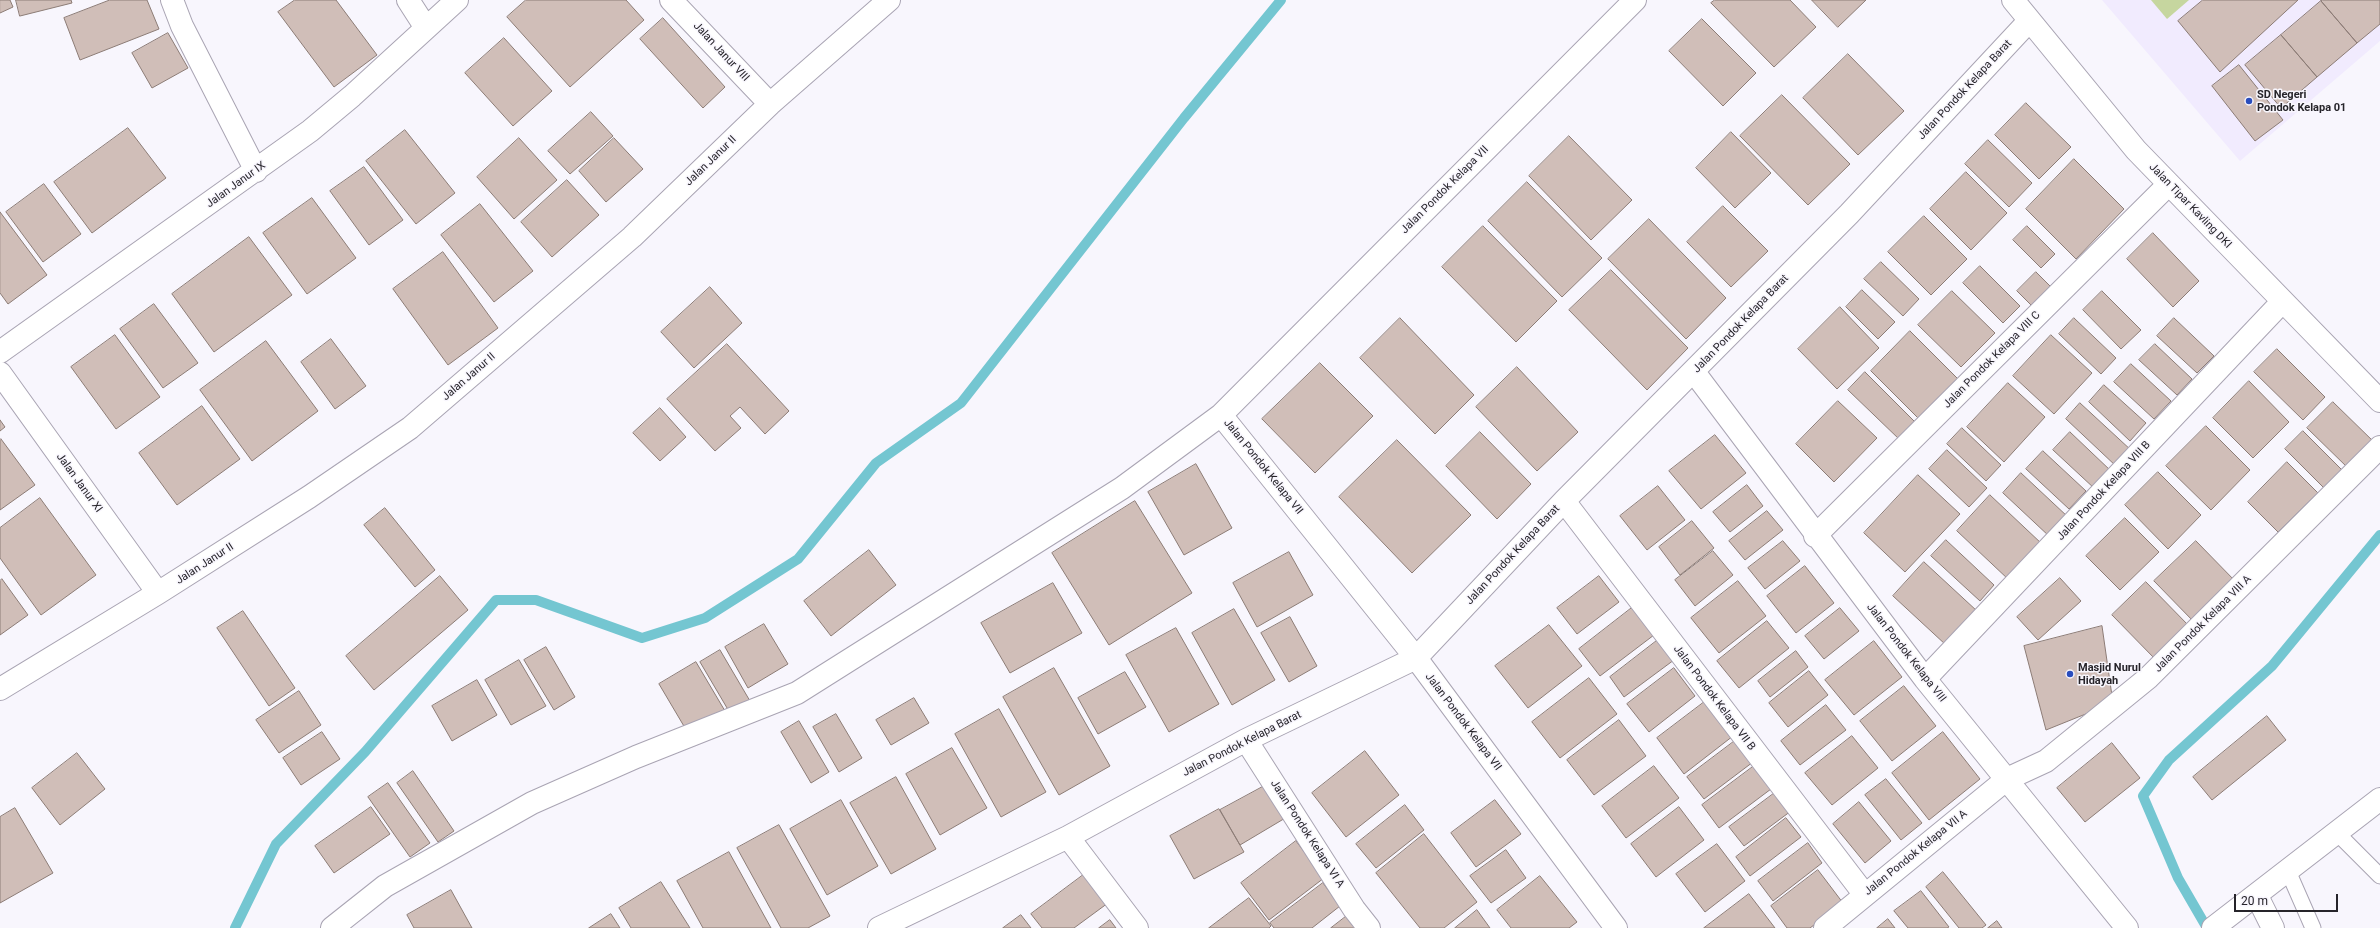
<!DOCTYPE html>
<style>
body{margin:0}
#map{position:relative;width:2380px;height:928px;overflow:hidden;background:#f8f6fd;font-family:Roboto,sans-serif}
canvas{display:block}
.scale{position:absolute;left:2234px;top:894px;width:104px;height:18px;box-sizing:border-box;border:2px solid #26242a;border-top:0;padding-left:5px;font-size:12px;line-height:14px;white-space:nowrap;color:#26242a;-webkit-text-stroke:3px #f8f6fd;paint-order:stroke}
</style>
<div id="map">
<canvas width="2380" height="928"></canvas>
<div class="scale">20 m</div>
</div>
<script>
const context = document.querySelector('canvas').getContext('2d');
context.lineJoin = 'round';
function fill(path, color) {
  context.fillStyle = color;
  context.fill(path, 'evenodd');
}
function strokePath(path, color, width, dash) {
  context.strokeStyle = color;
  context.lineWidth = width;
  context.lineCap = dash ? 'butt' : 'round';
  context.setLineDash(dash || []);
  context.stroke(path);
}
function drawText(font, color, halo, rows, align = 'center') {
  context.font = font + ' Roboto,sans-serif';
  context.lineWidth = 3;
  context.setLineDash([]);
  context.textBaseline = 'middle';
  context.strokeStyle = halo;
  context.fillStyle = color;
  for (const [text, x, y, turn = 0] of rows) {
    context.save();
    context.translate(x, y);
    context.rotate((+turn || 0) * Math.PI / 180);
    context.textAlign = isNaN(turn) ? turn : align;
    if (halo) context.strokeText(text, 0, 0);
    context.fillText(text, 0, 0);
    context.restore();
  }
}
const built = new Path2D(`
 M 2102,0 L 2380,0 L 2380,41 L 2240,161 Z`);
const green = new Path2D(`
 M 2151,0 L 2189,0 L 2167,19 Z`);
const stream = new Path2D(`
 M 235,928 L 276,844 L 365,752 L 496,600 L 536,600 L 642,638 L 705,618 L 798,559 L 876,463 L 961,403 L 1184,118 L 1281,0
 M 2207,928 L 2178,878 L 2143,796 L 2169,760 L 2272,666 L 2380,535`);
const building = new Path2D(`
 M 0,0 L 10,0 L 13,7 L 0,13 Z
 M 16,0 L 71,0 L 72,3 L 20,16 Z
 M 110,0 L 147,0 L 159,29 L 80,60 L 64,18 Z
 M 295,0 L 336,0 L 377,55 L 334,87 L 278,12 Z
 M 526,0 L 626,0 L 644,20 L 570,87 L 507,17 Z
 M 1715,0 L 1790,0 L 1816,27 L 1774,67 L 1711,3 Z
 M 1812,0 L 1866,0 L 1838,27 Z
 M 2203,0 L 2298,0 L 2220,72 L 2178,21 Z
 M 2323,0 L 2380,0 L 2380,24 L 2357,43 L 2321,1 Z
 M 2321,1 L 2357,43 L 2317,77 L 2281,35 Z
 M 663,18 L 725,87 L 703,108 L 640,39 Z
 M 1702,19 L 1756,73 L 1723,106 L 1669,51 Z
 M 168,33 L 188,68 L 152,88 L 132,53 Z
 M 2281,35 L 2317,77 L 2281,108 L 2245,65 Z
 M 504,38 L 552,91 L 513,126 L 465,73 Z
 M 1848,54 L 1904,111 L 1858,155 L 1803,98 Z
 M 2239,65 L 2283,120 L 2255,141 L 2212,86 Z
 M 1782,95 L 1850,164 L 1808,205 L 1740,136 Z
 M 2026,103 L 2071,147 L 2039,179 L 1995,135 Z
 M 591,112 L 613,136 L 570,174 L 548,151 Z
 M 128,128 L 166,178 L 92,233 L 54,182 Z
 M 405,130 L 455,193 L 416,224 L 366,161 Z
 M 1731,132 L 1771,173 L 1735,208 L 1696,168 Z
 M 1569,136 L 1632,200 L 1591,240 L 1529,176 Z
 M 519,138 L 557,180 L 514,219 L 477,177 Z
 M 614,138 L 643,169 L 606,202 L 579,171 Z
 M 1988,140 L 2032,183 L 2009,207 L 1965,164 Z
 M 2074,159 L 2124,209 L 2076,259 L 2026,209 Z
 M 364,167 L 403,220 L 369,245 L 330,191 Z
 M 1966,172 L 2007,213 L 1971,250 L 1930,209 Z
 M 567,180 L 599,215 L 552,257 L 521,222 Z
 M 1527,182 L 1602,258 L 1562,297 L 1488,221 Z
 M 44,184 L 81,234 L 43,262 L 6,212 Z
 M 312,198 L 356,258 L 307,294 L 263,233 Z
 M 480,204 L 533,271 L 494,302 L 441,235 Z
 M 1723,206 L 1768,251 L 1731,287 L 1687,242 Z
 M 0,212 L 47,275 L 8,304 L 0,293 Z
 M 1924,216 L 1967,259 L 1931,295 L 1888,252 Z
 M 1649,219 L 1726,298 L 1686,339 L 1608,259 Z
 M 1483,226 L 1557,301 L 1516,342 L 1442,267 Z
 M 2027,226 L 2055,254 L 2041,268 L 2013,240 Z
 M 2153,233 L 2199,281 L 2173,307 L 2127,259 Z
 M 249,237 L 292,295 L 214,352 L 172,294 Z
 M 443,252 L 498,328 L 448,365 L 393,289 Z
 M 1881,262 L 1919,299 L 1903,316 L 1864,279 Z
 M 1980,266 L 2020,306 L 2003,323 L 1963,283 Z
 M 1611,270 L 1688,348 L 1647,390 L 1569,310 Z
 M 2036,272 L 2052,288 L 2033,307 L 2017,291 Z
 M 710,287 L 742,323 L 694,368 L 661,332 Z
 M 1862,290 L 1895,322 L 1878,339 L 1846,307 Z
 M 1952,291 L 1995,333 L 1961,367 L 1918,325 Z
 M 2102,291 L 2141,330 L 2121,349 L 2083,310 Z
 M 154,304 L 198,363 L 163,388 L 120,329 Z
 M 1840,307 L 1879,348 L 1837,389 L 1798,349 Z
 M 1400,318 L 1474,395 L 1435,434 L 1360,358 Z
 M 2074,318 L 2116,358 L 2101,374 L 2059,334 Z
 M 2174,318 L 2214,356 L 2197,373 L 2157,336 Z
 M 1910,331 L 1958,379 L 1919,419 L 1871,371 Z
 M 115,335 L 160,397 L 116,429 L 71,367 Z
 M 2051,335 L 2092,373 L 2054,414 L 2013,376 Z
 M 331,339 L 366,386 L 335,409 L 301,362 Z
 M 266,341 L 318,411 L 252,461 L 200,390 Z
 M 727,344 L 789,411 L 765,434 L 740,407 L 730,416 L 741,428 L 715,451 L 667,399 Z
 M 2155,344 L 2192,379 L 2177,395 L 2139,360 Z
 M 2277,349 L 2325,397 L 2303,420 L 2254,372 Z
 M 1320,363 L 1373,416 L 1315,473 L 1262,419 Z
 M 2131,364 L 2171,401 L 2154,419 L 2114,382 Z
 M 1517,367 L 1578,432 L 1537,471 L 1476,407 Z
 M 1865,372 L 1916,423 L 1900,440 L 1848,390 Z
 M 2249,381 L 2289,422 L 2253,458 L 2213,418 Z
 M 2008,383 L 2045,417 L 2004,462 L 1967,427 Z
 M 2104,385 L 2146,423 L 2130,441 L 2089,402 Z
 M 1838,401 L 1877,438 L 1834,482 L 1796,444 Z
 M 2333,402 L 2375,443 L 2349,469 L 2307,428 Z
 M 2080,403 L 2132,451 L 2117,467 L 2066,419 Z
 M 202,406 L 240,459 L 177,505 L 139,453 Z
 M 660,408 L 686,437 L 660,461 L 633,433 Z
 M 0,420 L 5,427 L 0,431 Z
 M 2206,426 L 2250,470 L 2211,510 L 2166,466 Z
 M 1962,428 L 2001,465 L 1986,481 L 1947,444 Z
 M 2303,431 L 2346,474 L 2328,492 L 2285,449 Z
 M 1480,432 L 1531,484 L 1497,519 L 1446,466 Z
 M 2070,432 L 2111,471 L 2095,489 L 2053,450 Z
 M 1715,435 L 1746,473 L 1701,509 L 1669,471 Z
 M 1,439 L 35,485 L 0,510 L 0,440 Z
 M 1397,440 L 1471,515 L 1412,573 L 1339,497 Z
 M 1947,450 L 1987,488 L 1969,507 L 1929,469 Z
 M 2043,451 L 2086,491 L 2069,509 L 2026,469 Z
 M 2287,462 L 2318,493 L 2278,532 L 2248,502 Z
 M 1196,464 L 1232,528 L 1184,555 L 1148,492 Z
 M 2158,472 L 2201,515 L 2168,549 L 2125,505 Z
 M 2021,473 L 2068,517 L 2050,537 L 2003,493 Z
 M 1918,475 L 1960,514 L 1905,572 L 1864,533 Z
 M 1747,485 L 1763,506 L 1730,532 L 1713,512 Z
 M 1658,486 L 1685,520 L 1647,550 L 1620,516 Z
 M 1990,495 L 2042,544 L 2009,580 L 1957,531 Z
 M 40,498 L 96,575 L 41,615 L 0,558 L 0,528 Z
 M 1135,501 L 1192,593 L 1109,645 L 1052,553 Z
 M 385,508 L 435,570 L 415,587 L 364,525 Z
 M 1767,511 L 1783,530 L 1745,560 L 1729,541 Z
 M 2125,518 L 2159,552 L 2120,590 L 2086,556 Z
 M 1692,521 L 1714,548 L 1680,575 L 1659,547 Z
 M 1946,540 L 1994,585 L 1980,601 L 1931,556 Z
 M 1783,541 L 1800,561 L 1765,589 L 1748,568 Z
 M 2196,541 L 2237,583 L 2195,623 L 2154,581 Z
 M 869,550 L 896,585 L 831,636 L 804,601 Z
 M 1713,551 L 1733,575 L 1695,606 L 1675,580 Z
 M 1289,552 L 1313,595 L 1257,627 L 1233,583 Z
 M 1924,562 L 1977,611 L 1946,645 L 1893,596 Z
 M 1805,566 L 1834,603 L 1796,633 L 1767,596 Z
 M 440,576 L 468,610 L 374,690 L 346,656 Z
 M 1599,576 L 1619,602 L 1577,634 L 1557,608 Z
 M 2060,578 L 2081,601 L 2038,640 L 2017,617 Z
 M 2,579 L 28,615 L 0,635 L 0,581 Z
 M 1738,581 L 1766,616 L 1719,653 L 1691,618 Z
 M 2146,582 L 2190,627 L 2156,660 L 2112,615 Z
 M 1053,583 L 1082,633 L 1010,673 L 981,623 Z
 M 1633,607 L 1654,635 L 1600,676 L 1579,649 Z
 M 1840,608 L 1859,631 L 1824,659 L 1805,636 Z
 M 1234,609 L 1275,680 L 1232,705 L 1192,633 Z
 M 243,611 L 295,688 L 269,706 L 217,628 Z
 M 1290,617 L 1317,666 L 1289,682 L 1261,633 Z
 M 1767,621 L 1789,648 L 1739,688 L 1717,661 Z
 M 764,624 L 788,664 L 748,688 L 725,647 Z
 M 1549,625 L 1582,666 L 1528,708 L 1495,666 Z
 M 2102,626 L 2113,703 L 2046,730 L 2024,646 Z
 M 1176,628 L 1219,704 L 1169,732 L 1126,655 Z
 M 1663,636 L 1678,657 L 1624,697 L 1610,677 Z
 M 1874,641 L 1902,677 L 1854,715 L 1825,680 Z
 M 546,647 L 575,697 L 554,710 L 524,660 Z
 M 720,650 L 750,701 L 730,713 L 700,662 Z
 M 1796,651 L 1808,667 L 1770,697 L 1758,681 Z
 M 519,660 L 546,706 L 511,725 L 485,680 Z
 M 696,662 L 725,711 L 688,733 L 659,684 Z
 M 1054,668 L 1110,766 L 1059,795 L 1003,697 Z
 M 1674,668 L 1695,696 L 1649,732 L 1627,704 Z
 M 1809,671 L 1828,695 L 1788,727 L 1769,703 Z
 M 1125,672 L 1146,707 L 1098,734 L 1078,698 Z
 M 1589,678 L 1617,714 L 1560,758 L 1532,722 Z
 M 477,680 L 497,715 L 452,741 L 432,706 Z
 M 1904,686 L 1936,726 L 1892,761 L 1860,721 Z
 M 299,691 L 321,725 L 279,753 L 256,720 Z
 M 914,698 L 929,723 L 891,745 L 876,720 Z
 M 1707,700 L 1733,736 L 1684,774 L 1657,738 Z
 M 1826,705 L 1846,730 L 1800,765 L 1781,741 Z
 M 999,709 L 1046,792 L 1001,817 L 955,734 Z
 M 836,714 L 862,758 L 839,772 L 813,727 Z
 M 2267,716 L 2286,740 L 2212,800 L 2193,777 Z
 M 1619,720 L 1646,756 L 1594,795 L 1567,760 Z
 M 799,721 L 829,772 L 811,783 L 781,732 Z
 M 322,732 L 340,759 L 301,785 L 283,758 Z
 M 1943,732 L 1980,779 L 1929,820 L 1892,773 Z
 M 1852,736 L 1878,768 L 1832,805 L 1805,773 Z
 M 1740,737 L 1757,759 L 1704,799 L 1687,777 Z
 M 2112,743 L 2140,778 L 2085,822 L 2057,788 Z
 M 952,748 L 987,808 L 940,835 L 906,774 Z
 M 1365,751 L 1399,795 L 1346,837 L 1312,793 Z
 M 77,753 L 105,789 L 60,825 L 32,788 Z
 M 1654,766 L 1679,798 L 1626,838 L 1602,806 Z
 M 1754,766 L 1771,789 L 1719,828 L 1702,805 Z
 M 413,771 L 454,831 L 438,842 L 397,783 Z
 M 896,777 L 936,849 L 891,874 L 850,803 Z
 M 1886,779 L 1922,823 L 1901,840 L 1865,795 Z
 M 388,783 L 430,843 L 410,857 L 368,797 Z
 M 1268,784 L 1287,817 L 1240,845 L 1220,810 Z
 M 1776,792 L 1791,811 L 1744,846 L 1729,827 Z
 M 841,800 L 878,866 L 827,895 L 790,829 Z
 M 1495,800 L 1521,834 L 1476,867 L 1451,833 Z
 M 1859,802 L 1891,841 L 1865,863 L 1833,824 Z
 M 1405,805 L 1424,830 L 1376,868 L 1356,844 Z
 M 371,807 L 390,834 L 334,873 L 315,846 Z
 M 1679,807 L 1704,840 L 1656,877 L 1631,844 Z
 M 15,808 L 53,873 L 0,903 L 0,817 Z
 M 1219,809 L 1244,852 L 1194,879 L 1170,836 Z
 M 1786,818 L 1801,837 L 1750,876 L 1736,857 Z
 M 779,825 L 830,916 L 808,928 L 781,928 L 737,848 Z
 M 1424,834 L 1477,902 L 1444,928 L 1420,928 L 1376,873 Z
 M 1296,841 L 1324,878 L 1269,920 L 1241,883 Z
 M 1808,843 L 1822,863 L 1773,901 L 1758,881 Z
 M 1717,844 L 1745,881 L 1705,912 L 1676,874 Z
 M 1506,850 L 1526,878 L 1491,903 L 1470,876 Z
 M 729,852 L 771,928 L 703,928 L 677,881 Z
 M 1818,870 L 1843,903 L 1810,928 L 1787,928 L 1771,906 Z
 M 1943,872 L 1986,925 L 1982,928 L 1959,928 L 1926,887 Z
 M 1086,873 L 1108,903 L 1074,928 L 1042,928 L 1031,914 Z
 M 1540,876 L 1577,922 L 1569,928 L 1511,928 L 1497,910 Z
 M 661,882 L 690,928 L 631,928 L 619,908 Z
 M 1323,883 L 1340,906 L 1312,928 L 1274,928 L 1270,923 Z
 M 451,890 L 472,928 L 414,928 L 407,915 Z
 M 1921,891 L 1949,927 L 1947,928 L 1908,928 L 1894,911 Z
 M 1749,894 L 1775,928 L 1704,928 Z
 M 1249,898 L 1271,926 L 1269,928 L 1209,928 Z
 M 1477,910 L 1490,928 L 1455,928 Z
 M 611,914 L 620,928 L 589,928 Z
 M 1021,915 L 1031,928 L 1003,928 Z
 M 1348,915 L 1357,928 L 1331,928 Z
 M 1888,919 L 1895,928 L 1877,928 Z
 M 1110,920 L 1116,928 L 1099,928 Z
 M 1997,921 L 2002,928 L 1988,928 Z`);
const service = new Path2D(`
 M 2337,833 L 2380,876
 M 2288,871 L 2313,928`);
const minor = new Path2D(`
 M 172,0 L 182,26 L 256,171
 M 408,0 L 426,28
 M 671,0 L 770,104
 M 2013,0 L 2136,150 L 2380,401
 M 0,352 L 310,131 L 352,96 L 457,0
 M 1694,372 L 1925,679 L 2127,928
 M 0,373 L 158,593
 M 1221,415 L 1416,658 L 1616,928
 M 1564,501 L 1865,895
 M 1815,536 L 2169,184
 M 1925,679 L 2282,302
 M 0,689 L 158,593 L 309,497 L 410,428 L 632,237 L 770,104 L 889,0
 M 1246,740 L 1354,909 L 1369,928
 M 1068,837 L 1137,928
 M 2257,896 L 2273,928
 M 332,928 L 385,886 L 532,803 L 636,757 L 797,693 L 1122,488 L 1221,415 L 1635,0
 M 879,928 L 1068,837 L 1246,740 L 1416,658 L 1564,501 L 1849,214 L 2029,21
 M 1825,928 L 2007,779 L 2046,761 L 2148,678 L 2380,447`);
const tertiary = new Path2D(`
 M 2213,928 L 2380,799`);
const markers = [
 [2249,101,4,"#294dbd"],
 [2070,674,4,"#294dbd"]
];
const streetNames = [
 ["Jalan Janur VIII",721,52,47],
 ["Jalan Pondok Kelapa Barat",1965,90,-47],
 ["Jalan Janur II",711,161,-44],
 ["Jalan Janur IX",236,185,-36],
 ["Jalan Pondok Kelapa VII",1445,190,-45],
 ["Jalan Tipar Kavling DKI",2190,206,46],
 ["Jalan Pondok Kelapa Barat",1741,324,-46],
 ["Jalan Pondok Kelapa VIII C",1992,360,-45],
 ["Jalan Janur II",469,377,-41],
 ["Jalan Pondok Kelapa VII",1263,467,51],
 ["Jalan Janur XI",79,483,54],
 ["Jalan Pondok Kelapa VIII B",2104,491,-47],
 ["Jalan Pondok Kelapa Barat",1513,555,-47],
 ["Jalan Janur II",205,564,-33],
 ["Jalan Pondok Kelapa VIII A",2203,624,-45],
 ["Jalan Pondok Kelapa VIII",1906,653,52],
 ["Jalan Pondok Kelapa VII B",1714,698,53],
 ["Jalan Pondok Kelapa VII",1463,722,53],
 ["Jalan Pondok Kelapa Barat",1242,744,-27],
 ["Jalan Pondok Kelapa VI A",1307,834,57],
 ["Jalan Pondok Kelapa VII A",1916,853,-39]
];
const poiNames = [
 ["SD Negeri",2257,95],
 ["Pondok Kelapa 01",2257,108],
 ["Masjid Nurul",2078,668],
 ["Hidayah",2078,681]
];
fill(built, '#f1ebfe');
fill(green, '#c6d69f');
strokePath(stream, '#74c6d1', 10);
fill(building, '#d0beb8');
strokePath(building, '#8c7c76', 1);
strokePath(service, '#a9a4b3', 17);
strokePath(minor, '#a9a4b3', 24);
strokePath(tertiary, '#a9a4b3', 24);
strokePath(service, '#fff', 15);
strokePath(minor, '#fff', 22);
strokePath(tertiary, '#fff', 22);
for (const [x, y, r, color] of markers) {
  const dot = new Path2D();
  dot.arc(x, y, r, 0, 2 * Math.PI);
  context.fillStyle = color;
  context.fill(dot);
  strokePath(dot, '#f8f6fd', 1.5);
}
drawText('11px', '#26242a', '#f8f6fd', streetNames);
drawText('bold 11px', '#26242a', '#f8f6fd', poiNames, 'left');
</script>
